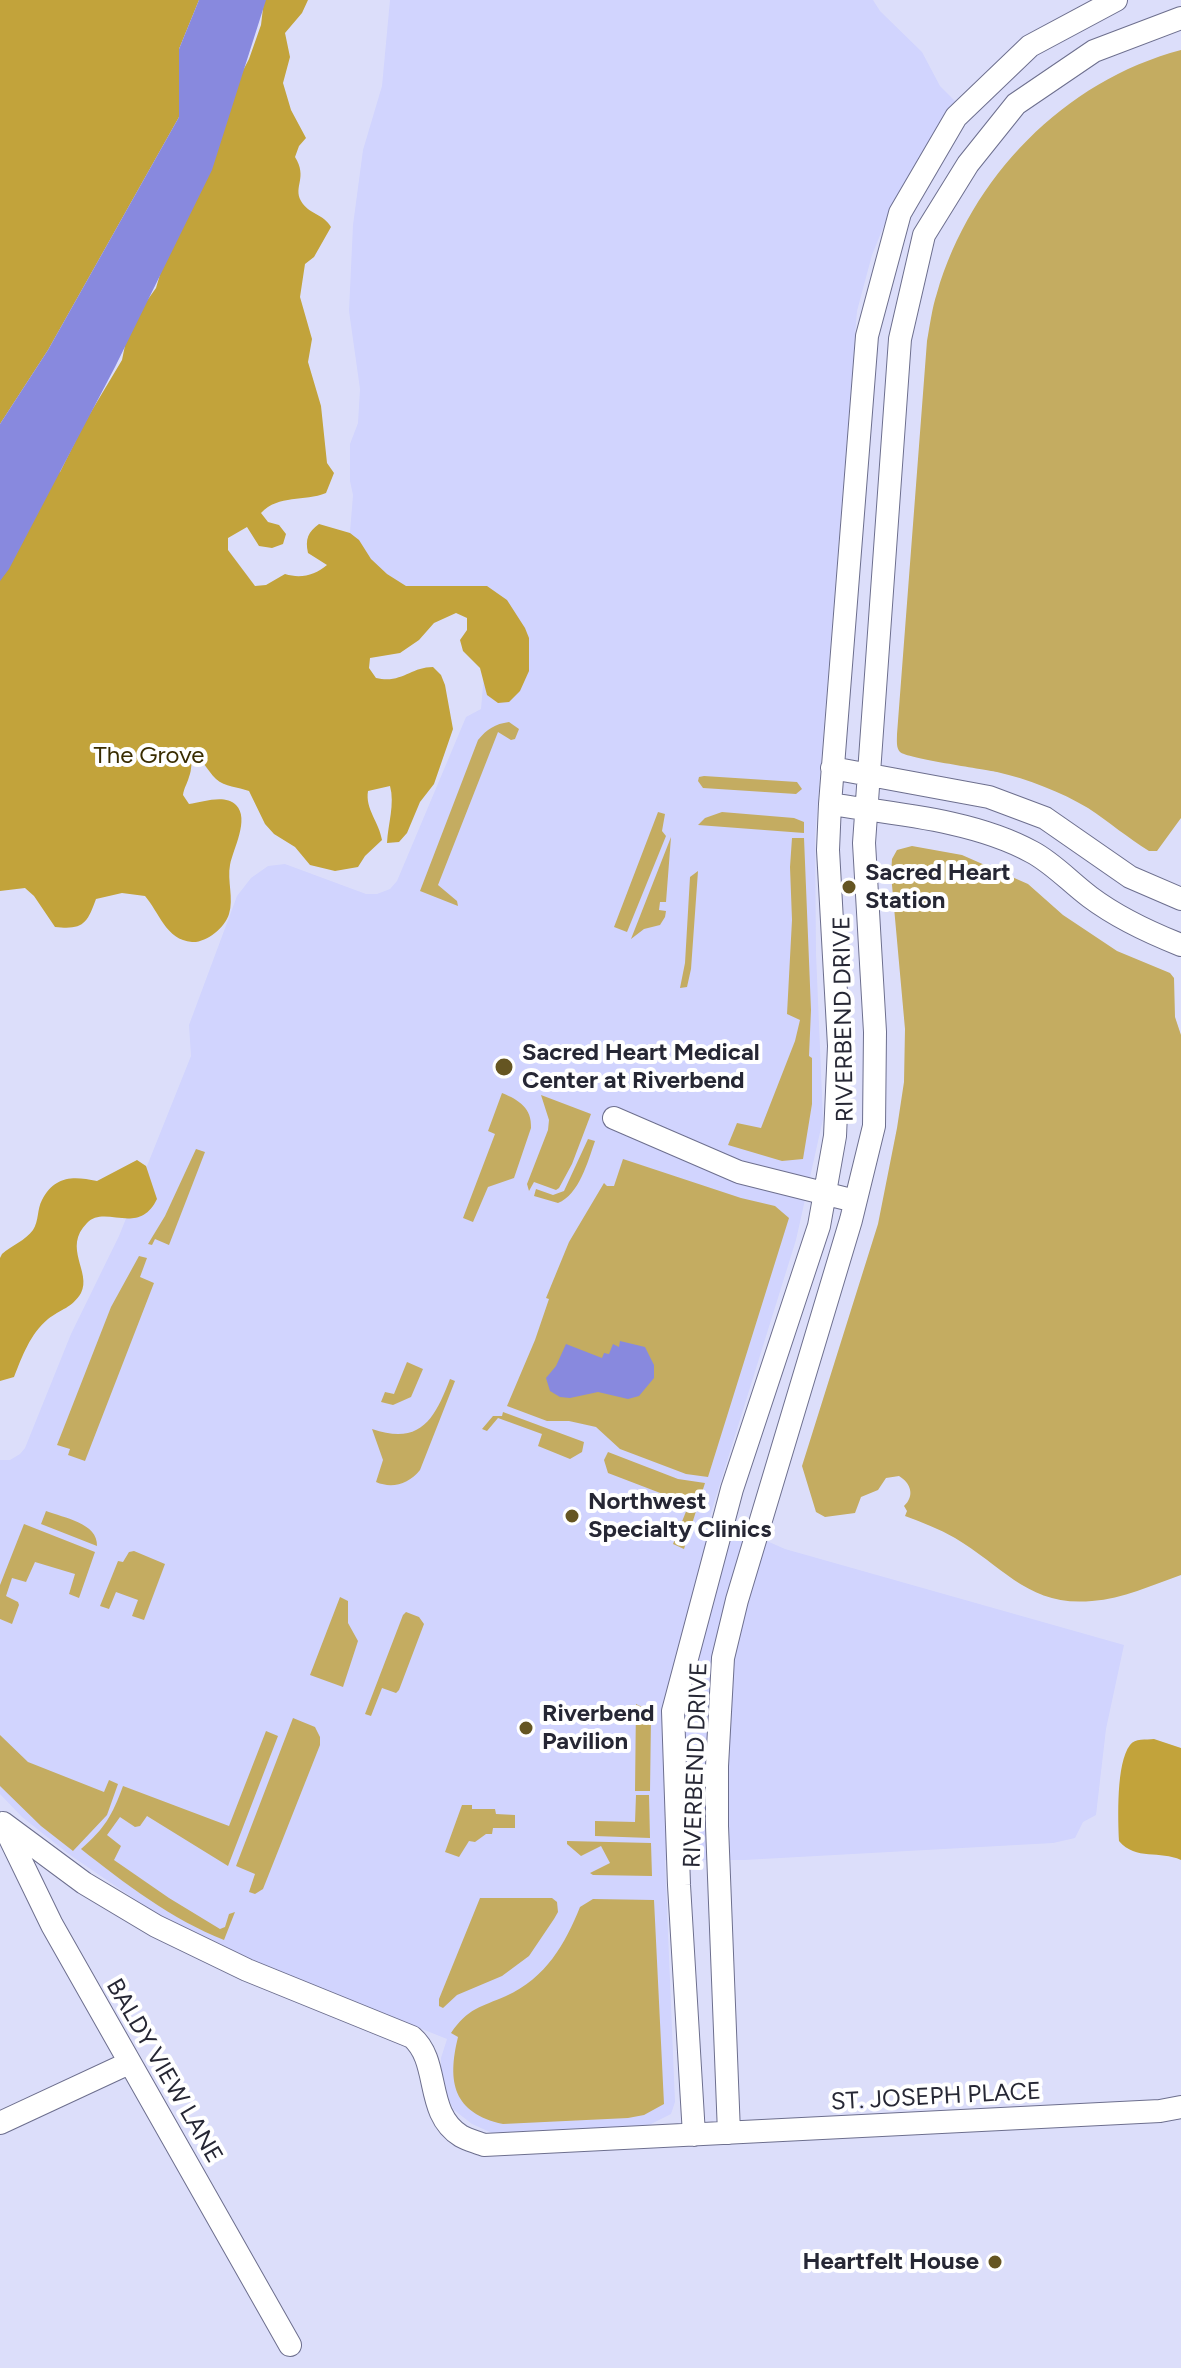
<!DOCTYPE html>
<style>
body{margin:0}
canvas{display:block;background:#dcdefa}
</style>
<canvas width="1181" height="2368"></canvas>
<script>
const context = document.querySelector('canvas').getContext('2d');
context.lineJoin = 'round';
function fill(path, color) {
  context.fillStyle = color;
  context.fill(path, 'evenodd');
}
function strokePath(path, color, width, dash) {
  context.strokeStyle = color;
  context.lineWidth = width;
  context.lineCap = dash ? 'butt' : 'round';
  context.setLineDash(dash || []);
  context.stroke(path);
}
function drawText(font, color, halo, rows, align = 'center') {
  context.font = font + ' Figtree,sans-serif';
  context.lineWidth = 8;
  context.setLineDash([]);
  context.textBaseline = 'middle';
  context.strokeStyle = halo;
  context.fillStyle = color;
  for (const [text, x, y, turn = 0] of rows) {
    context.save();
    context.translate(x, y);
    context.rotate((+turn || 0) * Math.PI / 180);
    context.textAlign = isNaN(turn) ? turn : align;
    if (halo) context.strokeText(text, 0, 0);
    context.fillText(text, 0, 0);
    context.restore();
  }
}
const built = new Path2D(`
 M 390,0 L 873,0 L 880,11 L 922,52 L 940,86 L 958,104 L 922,153 L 894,201 L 872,255 L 857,311 L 815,837 L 816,953 L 823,1119 L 796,1240 L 710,1516 L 785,1549 L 1124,1645 L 1106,1729 L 1096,1815 L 1083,1822 L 1075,1838 L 1053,1843 L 744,1860 L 665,1860 L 675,2102 L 671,2114 L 645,2127 L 492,2133 L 472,2124 L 454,2110 L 445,2093 L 441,2078 L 441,2058 L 447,2039 L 211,1945 L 158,1915 L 70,1855 L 22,1817 L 0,1794 L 0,1460 L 10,1460 L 20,1454 L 25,1448 L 71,1334 L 119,1236 L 191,1056 L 189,1025 L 237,896 L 251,878 L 268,866 L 285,864 L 366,894 L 377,894 L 390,889 L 397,881 L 466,717 L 481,709 L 490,605 L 346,582 L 353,495 L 350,481 L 350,444 L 358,423 L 360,389 L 349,311 L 353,225 L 363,150 L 382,86 Z`);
const green = new Path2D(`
 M 1181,50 L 1181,818 L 1157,851 L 1149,851 C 1128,838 1109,822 1088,808 C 1061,792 1028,779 997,772 C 982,769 906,758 900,752 C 896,748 897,740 897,734 L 927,341 C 930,325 932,308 937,293 C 971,177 1064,81 1181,50 Z
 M 509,722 L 519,729 L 515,739 L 511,740 L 498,732 L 438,885 L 457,901 L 458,906 L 420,891 L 478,740 C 487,729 495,724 509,722 Z
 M 704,776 L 797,782 L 802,789 L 796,794 L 703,788 L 698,781 L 699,777 Z
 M 658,812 L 665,814 L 662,831 L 666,836 L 627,932 L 614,927 Z
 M 722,812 L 794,818 L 804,822 L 804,833 L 698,825 L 705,818 Z
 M 671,837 L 666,902 L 660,902 L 659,910 L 666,911 L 665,917 L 660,925 L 644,929 L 631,939 Z
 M 792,838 L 804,838 L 811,1010 L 809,1056 L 812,1058 L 812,1104 L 803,1159 L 782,1161 L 728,1145 L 737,1123 L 761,1128 L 795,1041 L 800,1020 L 787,1014 L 792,920 L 790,867 Z
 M 912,846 L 962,855 L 1028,884 L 1063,915 L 1117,951 L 1170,973 L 1174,978 L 1175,1017 L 1181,1035 L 1181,1575 C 1152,1585 1123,1599 1092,1601 C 1029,1607 1004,1567 955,1538 C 939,1529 922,1522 905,1516 L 907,1511 L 904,1506 C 915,1496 911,1483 899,1476 L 886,1478 L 878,1490 L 861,1497 L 855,1513 L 825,1517 L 816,1512 L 802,1466 L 878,1224 L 897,1128 L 904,1082 L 905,1029 L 891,874 L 892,859 L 897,850 Z
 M 698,871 L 691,969 L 687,987 L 680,988 L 685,963 L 690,877 Z
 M 502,1093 C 519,1100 532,1108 531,1128 L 514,1178 L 488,1187 L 473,1222 L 463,1218 L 495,1134 L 488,1131 Z
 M 541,1095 L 591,1114 L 572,1164 L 559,1188 L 556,1190 L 534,1182 L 529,1191 L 527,1184 L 548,1130 L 549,1120 Z
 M 588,1139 L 595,1141 C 588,1161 579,1195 558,1203 L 534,1196 L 536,1189 L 553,1195 L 564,1191 Z
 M 196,1149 L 205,1152 L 169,1245 L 155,1239 L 152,1245 L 148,1244 L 165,1216 Z
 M 623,1159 L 741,1198 L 775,1206 L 789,1218 L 708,1477 L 686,1474 L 620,1449 L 596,1427 L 569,1421 L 547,1421 L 507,1406 L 535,1340 L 549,1299 L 546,1298 L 569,1242 L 604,1183 L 607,1186 L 614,1186 Z
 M 139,1256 L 147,1258 L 140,1277 L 154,1283 L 85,1461 L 68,1455 L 70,1449 L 57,1445 L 111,1307 Z
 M 407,1362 L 423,1369 L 411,1397 L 393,1405 L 381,1402 L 385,1392 L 394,1394 Z
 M 450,1379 L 455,1381 L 420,1470 C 409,1484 392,1489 376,1482 L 383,1460 L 372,1429 C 421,1446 435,1418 450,1379 Z
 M 503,1412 L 584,1442 L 582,1452 L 570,1459 L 538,1446 L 542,1434 L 498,1418 L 487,1431 L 482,1429 L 493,1416 L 502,1416 Z
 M 608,1452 L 678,1479 L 705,1483 L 684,1549 L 673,1544 L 689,1504 L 608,1473 L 604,1460 Z
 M 46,1511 C 64,1518 98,1523 97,1546 L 41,1524 Z
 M 24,1524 L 95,1552 L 79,1598 L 69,1594 L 75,1574 L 35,1562 L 26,1582 L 12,1578 L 6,1596 L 18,1602 L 19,1605 L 12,1624 L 0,1619 L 0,1585 Z
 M 134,1551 L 165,1564 L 144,1620 L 132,1616 L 138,1600 L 116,1592 L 109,1609 L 100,1606 L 118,1561 L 123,1562 L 129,1552 Z
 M 340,1597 L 348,1601 L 348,1623 L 358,1641 L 343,1687 L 310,1675 Z
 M 406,1612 L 419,1617 L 424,1624 L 399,1690 L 396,1693 L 382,1688 L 371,1716 L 365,1714 L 403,1615 Z
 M 636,1704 L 648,1710 L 651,1717 L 650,1791 L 635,1791 Z
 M 293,1718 L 315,1727 L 320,1737 L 320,1745 L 263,1889 L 255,1894 L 249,1892 L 255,1874 L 236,1866 Z
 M 266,1731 L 278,1736 L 228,1866 L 147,1816 L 140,1826 L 135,1827 L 120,1817 L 107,1835 L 121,1846 L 114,1860 L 169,1898 L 220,1929 L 225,1927 L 229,1914 L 235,1912 L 224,1940 C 173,1920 124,1883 81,1849 C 105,1828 112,1816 123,1786 L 229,1826 Z
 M 0,1735 L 28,1762 L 104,1792 L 109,1780 L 118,1784 L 107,1815 L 73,1851 L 41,1826 L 0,1786 Z
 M 636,1795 L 649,1795 L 650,1838 L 595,1836 L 595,1821 L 635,1822 Z
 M 462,1805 L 472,1805 L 472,1809 L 495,1809 L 496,1814 L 515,1815 L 515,1828 L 493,1828 L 492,1834 L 486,1834 L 475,1842 L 469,1841 L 459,1857 L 445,1852 Z
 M 567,1841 L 651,1843 L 652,1876 L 593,1875 L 590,1873 L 610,1863 L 601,1846 L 581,1856 L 567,1844 Z
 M 480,1898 L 552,1898 L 557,1902 L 558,1912 L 554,1919 L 529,1956 L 502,1976 L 457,1995 L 443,2008 L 439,2006 L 439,1999 Z
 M 593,1899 L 654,1900 L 664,2104 L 644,2115 L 628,2118 L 503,2124 C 453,2113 447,2082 458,2037 L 451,2033 C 468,2008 481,2007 506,1996 C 546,1978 565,1944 580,1907 Z`);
const forest = new Path2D(`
 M 0,0 L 199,0 L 179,49 L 179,117 L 48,350 L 0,424 Z
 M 264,0 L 308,0 L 302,13 L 285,33 L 290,57 L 283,83 L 291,110 L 306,138 L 299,146 L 295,157 C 308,178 293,186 301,201 C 308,214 324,214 331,227 L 314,257 L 305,264 L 300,297 L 312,339 L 308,362 L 321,406 L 327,463 L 334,473 L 326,493 C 304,502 279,494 261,513 L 268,522 L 279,525 L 286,534 L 283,544 L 272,548 L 259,546 L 247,527 L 228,538 L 228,550 L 255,586 L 266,585 L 285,574 C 301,579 315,575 327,565 L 308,553 C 305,539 308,532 319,524 L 350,533 L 359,540 L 371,559 L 387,574 L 406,586 L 487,586 L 507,600 L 525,628 L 529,638 L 529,671 L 520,691 L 509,702 L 498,703 L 487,695 L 480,668 L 463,651 L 460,640 L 467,630 L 467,618 L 456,613 L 434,623 L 419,640 L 400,653 L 370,658 L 369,668 L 376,678 C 402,684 410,667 433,667 L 441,675 L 445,685 L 453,729 L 434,784 L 420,802 L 407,833 L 399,842 L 387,843 C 388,824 395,804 390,786 L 368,791 C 365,809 379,822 382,840 L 365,856 L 358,867 L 335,871 L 310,865 L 295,847 L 274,834 L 265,824 L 249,791 C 238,787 225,787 216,779 C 207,770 204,761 193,753 C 191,761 192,770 189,777 C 187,784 184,788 183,795 L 189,804 C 203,802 225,794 236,805 C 250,819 233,849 230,865 C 227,880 234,899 229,914 C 225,928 206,943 192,942 C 166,940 159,912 145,896 L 122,893 L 96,899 C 87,924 83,930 55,927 L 34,896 L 25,888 L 0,891 L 0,541 L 49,475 L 60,472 L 85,422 L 122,360 L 129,326 L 156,288 L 169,244 L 233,90 L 249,59 L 261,25 Z
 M 137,1160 L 146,1166 L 157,1199 C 139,1237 105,1204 87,1223 C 62,1248 92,1272 81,1293 C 72,1308 61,1309 48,1319 C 30,1334 22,1357 14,1377 L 0,1381 L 0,1258 L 2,1254 C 11,1246 26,1240 33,1230 C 39,1221 37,1209 42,1200 C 55,1175 74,1176 97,1181 Z
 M 1154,1739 L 1181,1748 L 1181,1860 C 1160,1850 1136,1861 1119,1841 C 1118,1819 1116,1763 1130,1745 C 1135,1738 1146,1740 1154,1739 Z`);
const water = new Path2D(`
 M 199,0 L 266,0 L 212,170 L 115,367 L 9,569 L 0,581 L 0,424 L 48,350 L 179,117 L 179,49 Z
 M 620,1341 L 645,1347 L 654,1365 L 654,1378 L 639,1396 L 628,1399 L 598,1392 L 570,1398 L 560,1397 L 550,1391 L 546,1378 L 556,1366 L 566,1344 L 602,1358 L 604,1353 L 609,1354 L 613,1344 L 619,1347 Z`);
const minor = new Path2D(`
 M 832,768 L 989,797 L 1045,818 L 1130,877 L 1181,899
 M 830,804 C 895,814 974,820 1032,852 C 1053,863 1070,882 1090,897 C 1118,918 1148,932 1181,945
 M 614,1118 L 739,1172 L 855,1201
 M 3,1823 L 84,1883 L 156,1926 L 247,1970 L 412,2037 C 441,2062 424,2113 461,2136 C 468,2140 477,2142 484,2145 L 1160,2111 L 1181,2107
 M 5,1828 L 52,1925 L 290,2345
 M 0,2123 L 129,2063
 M 729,2133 L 717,1826 L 717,1766 L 723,1658 L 737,1600 L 851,1220 L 874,1126 L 875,1032 L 864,843 L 900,339 L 924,235 L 968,164 L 1016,104 L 1094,51 L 1181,18
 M 694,2135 L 679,1885 L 673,1711 L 732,1489 L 819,1226 L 835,1136 L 839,1046 L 828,850 L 830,804 L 867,336 L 900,213 L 956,117 L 1030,46 L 1116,0`);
const markers = [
 [849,887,8,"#655522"],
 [504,1067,10,"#655522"],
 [572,1516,8,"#655522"],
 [526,1728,8,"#655522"],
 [995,2262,8,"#655522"]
];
const parkNames = [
 ["The Grove",149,756]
];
const poiNames = [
 ["Sacred Heart",865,873],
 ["Station",865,901],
 ["Sacred Heart Medical",522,1053],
 ["Center at Riverbend",522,1081],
 ["Northwest",588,1502],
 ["Specialty Clinics",588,1530],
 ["Riverbend",542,1714],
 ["Pavilion",542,1742],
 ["Heartfelt House",979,2262,"right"]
];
const streetNames = [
 ["RIVERBEND DRIVE",844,1019,-91],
 ["RIVERBEND DRIVE",696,1765,-88],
 ["BALDY VIEW LANE",164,2071,60],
 ["ST. JOSEPH PLACE",936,2097,-3]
];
fill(built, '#d1d4fe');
fill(green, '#c4ac61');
fill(forest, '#c2a33b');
fill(water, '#8889de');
strokePath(minor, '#6d6f8e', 24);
strokePath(minor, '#fff', 22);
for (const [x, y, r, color] of markers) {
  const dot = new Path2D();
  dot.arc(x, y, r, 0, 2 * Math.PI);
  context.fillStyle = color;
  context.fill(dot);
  strokePath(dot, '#fff', 3);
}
drawText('24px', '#392c00', '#fff', parkNames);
drawText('bold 24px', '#262734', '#fff', poiNames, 'left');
drawText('24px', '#262734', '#fff', streetNames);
</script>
